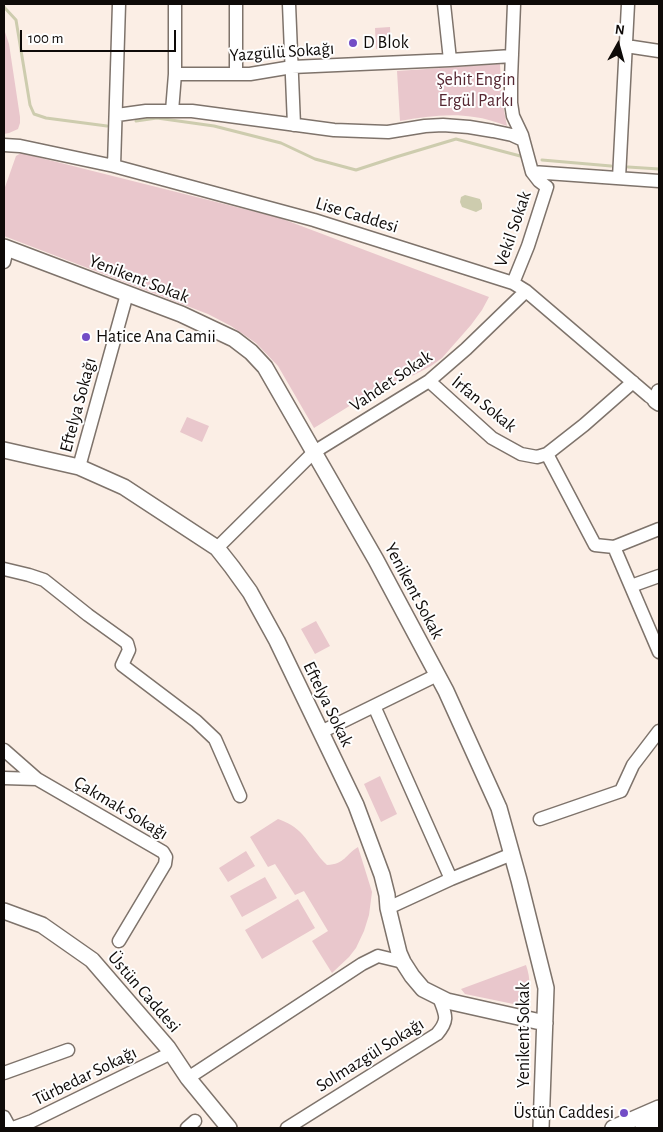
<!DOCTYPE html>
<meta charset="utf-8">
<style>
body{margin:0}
#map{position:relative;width:663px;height:1132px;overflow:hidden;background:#fbeee5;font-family:"Alegreya Sans",sans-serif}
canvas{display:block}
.frame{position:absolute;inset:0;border:5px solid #0e0a08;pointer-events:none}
.north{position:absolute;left:593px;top:20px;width:50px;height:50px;-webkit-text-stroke:4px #fefefe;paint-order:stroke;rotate:7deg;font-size:14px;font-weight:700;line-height:20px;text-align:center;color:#0e0a08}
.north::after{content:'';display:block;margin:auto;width:18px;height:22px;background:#0e0a08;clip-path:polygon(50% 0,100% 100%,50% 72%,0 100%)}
.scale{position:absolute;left:20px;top:30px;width:156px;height:22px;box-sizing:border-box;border:2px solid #0e0a08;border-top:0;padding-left:6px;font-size:15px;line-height:18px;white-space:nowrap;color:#0e0a08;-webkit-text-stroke:4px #fefefe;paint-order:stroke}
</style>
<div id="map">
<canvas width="663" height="1132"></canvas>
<div class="frame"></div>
<div class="north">N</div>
<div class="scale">100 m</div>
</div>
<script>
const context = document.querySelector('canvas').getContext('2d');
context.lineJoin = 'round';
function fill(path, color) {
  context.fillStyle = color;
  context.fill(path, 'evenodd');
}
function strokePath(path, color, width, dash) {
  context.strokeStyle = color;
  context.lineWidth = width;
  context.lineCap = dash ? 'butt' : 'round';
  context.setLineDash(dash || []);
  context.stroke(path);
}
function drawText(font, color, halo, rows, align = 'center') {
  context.font = font + ' "Alegreya Sans",sans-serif';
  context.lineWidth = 4;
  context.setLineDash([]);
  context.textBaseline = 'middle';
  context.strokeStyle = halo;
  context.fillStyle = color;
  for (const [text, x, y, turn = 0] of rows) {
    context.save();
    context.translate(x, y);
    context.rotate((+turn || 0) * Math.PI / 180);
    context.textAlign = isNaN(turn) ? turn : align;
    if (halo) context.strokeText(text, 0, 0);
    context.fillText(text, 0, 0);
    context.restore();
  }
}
const green = new Path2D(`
 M 390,27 L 391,49 L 376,49 L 375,28 Z
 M 4,29 L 9,44 L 20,117 L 20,123 L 18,129 L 9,133 L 4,134 Z
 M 500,64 L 502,100 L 507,126 C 496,122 485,118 474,117 C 449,113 424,117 400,121 L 397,71 Z
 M 21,153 L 280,218 L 489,297 L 482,310 L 471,325 L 442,358 L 431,366 L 414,375 L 380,387 L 314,428 L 278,366 L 256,343 L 231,326 L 208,314 L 4,236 L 4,190 L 16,156 Z
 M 187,417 L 209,426 L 202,442 L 180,432 Z
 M 316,621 L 330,646 L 315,654 L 301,629 Z
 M 380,776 L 397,814 L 381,822 L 364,784 Z
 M 278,819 C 287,822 296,827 302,834 C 311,844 317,856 327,865 C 345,864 345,855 358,847 L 372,892 L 369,915 L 364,931 L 356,948 L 349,957 L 332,973 L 312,941 L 328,931 L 304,891 L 295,895 L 275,864 L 268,867 L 250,837 Z
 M 246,851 L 255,866 L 228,882 L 219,868 Z
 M 265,877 L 277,898 L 242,917 L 230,896 Z
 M 298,899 L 315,928 L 262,959 L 245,930 Z
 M 526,965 C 531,979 530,992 528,1007 L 465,994 L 461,989 Z`);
const water = new Path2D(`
 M 465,195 L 480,199 L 482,204 L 482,209 L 476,212 L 462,207 L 460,202 L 461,197 Z`);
const stream = new Path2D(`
 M 4,7 L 16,20 L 30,105 L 34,114 L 46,118 L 107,126
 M 136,121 L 157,118 L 214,126 L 281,143 L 315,159 L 356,170 L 396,157 L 456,139 L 524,157
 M 542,160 L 611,166
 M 628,167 L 659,169`);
const minor = new Path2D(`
 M 236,4 L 236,74
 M 289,4 L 294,125
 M 444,4 L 450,60
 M 626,46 L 659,51
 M 175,74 L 250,74 L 292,67 L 450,60 L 512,56
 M 172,111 L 175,74 L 175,4
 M 117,115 L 146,111 L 192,111 L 334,130 L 388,132 L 425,126 L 443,125 L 469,127 L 493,131 L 512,135 L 523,140
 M 4,145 L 20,146 L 114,166 L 314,220 L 513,283 L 526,291 L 649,396 L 656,401
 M 114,166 L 119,4
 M 532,172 L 659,181
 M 619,178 L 628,4
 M 4,262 L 7,249
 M 513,283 L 528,246 L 547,187 L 539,181 L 532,172 L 522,135 L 513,116 L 511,103 L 511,79 L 514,4
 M 429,381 L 492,438 L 521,454 L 537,457 L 547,454 L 584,425 L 633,382
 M 547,454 L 595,545 L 614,547 L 659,529
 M 79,467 L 127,294
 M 614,547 L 659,652
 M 217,548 L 314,452 L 429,381 L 466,349 L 526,291
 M 4,569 L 29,575 L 44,580 L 88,615 L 127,643 L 129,650 L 122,665 L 196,721 L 215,739 L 240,796
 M 631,586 L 659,576
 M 374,706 L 451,879
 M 321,732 L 437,675
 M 4,750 L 37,779 L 163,852 L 166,857 L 165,864 L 119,941
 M 4,778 L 37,779
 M 540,819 L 621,791 L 633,765 L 659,731
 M 388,908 L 451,879 L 512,854
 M 4,1073 L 68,1050
 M 188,1078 L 362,964 L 378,956 L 403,962
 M 4,1117 L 10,1128
 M 13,1128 L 32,1121 L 171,1053
 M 187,1128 L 195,1121
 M 287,1128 L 437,1034 C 450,1019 445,1014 439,997`);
const tertiary = new Path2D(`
 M 4,247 L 181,314 L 234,339 L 251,352 L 265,367 L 376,560 L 446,691 L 499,808 L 519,880 L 546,988 L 541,1128
 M 659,392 L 656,401 L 659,403
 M 4,450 L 79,467 L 124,487 L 217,548 L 232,567 L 250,592 L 277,641 L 356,805 L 382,875 L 387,895 L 388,908 L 399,953 L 403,962 L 412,976 L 423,989 L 447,1001 L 545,1023
 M 4,911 L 42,925 L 92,960 L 168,1048 L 188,1078 L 229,1128
 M 613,1128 L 659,1108
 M 643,1128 L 659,1121`);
const markers = [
 [353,43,5,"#724dc6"],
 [86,337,5,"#724dc6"],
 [624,1113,5,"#724dc6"]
];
const poiNames = [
 ["D Blok",363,43],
 ["Hatice Ana Camii",96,337],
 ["Üstün Caddesi",614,1113,"right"]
];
const streetNames = [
 ["Yazgülü Sokağı",282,52,-4],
 ["Lise Caddesi",357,215,17],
 ["Vekil Sokak",513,229,-71],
 ["Yenikent Sokak",139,279,21],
 ["Vahdet Sokak",391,381,-34],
 ["İrfan Sokak",484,404,39],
 ["Eftelya Sokağı",78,405,-75],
 ["Yenikent Sokak",414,591,62],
 ["Eftelya Sokak",328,704,64],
 ["Çakmak Sokağı",121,808,31],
 ["Üstün Caddesi",144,992,49],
 ["Yenikent Sokak",524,1035,-90],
 ["Solmazgül Sokağı",370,1055,-32],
 ["Türbedar Sokağı",85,1076,-26]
];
const parkNames = [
 ["Şehit Engin",476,80],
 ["Ergül Parkı",476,101]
];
fill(green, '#e9c7cc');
fill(water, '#cdccae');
strokePath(stream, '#cdccae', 3);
strokePath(minor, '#7e736b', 15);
strokePath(tertiary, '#7e736b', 18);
strokePath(minor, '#fff', 12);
strokePath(tertiary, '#fff', 15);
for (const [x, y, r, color] of markers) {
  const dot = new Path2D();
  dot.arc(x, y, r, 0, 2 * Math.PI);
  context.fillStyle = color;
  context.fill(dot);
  strokePath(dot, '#fefefe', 2);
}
drawText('18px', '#0e0a08', '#fefefe', poiNames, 'left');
drawText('18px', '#0e0a08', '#fefefe', streetNames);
drawText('18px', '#562732', '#fefefe', parkNames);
</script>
